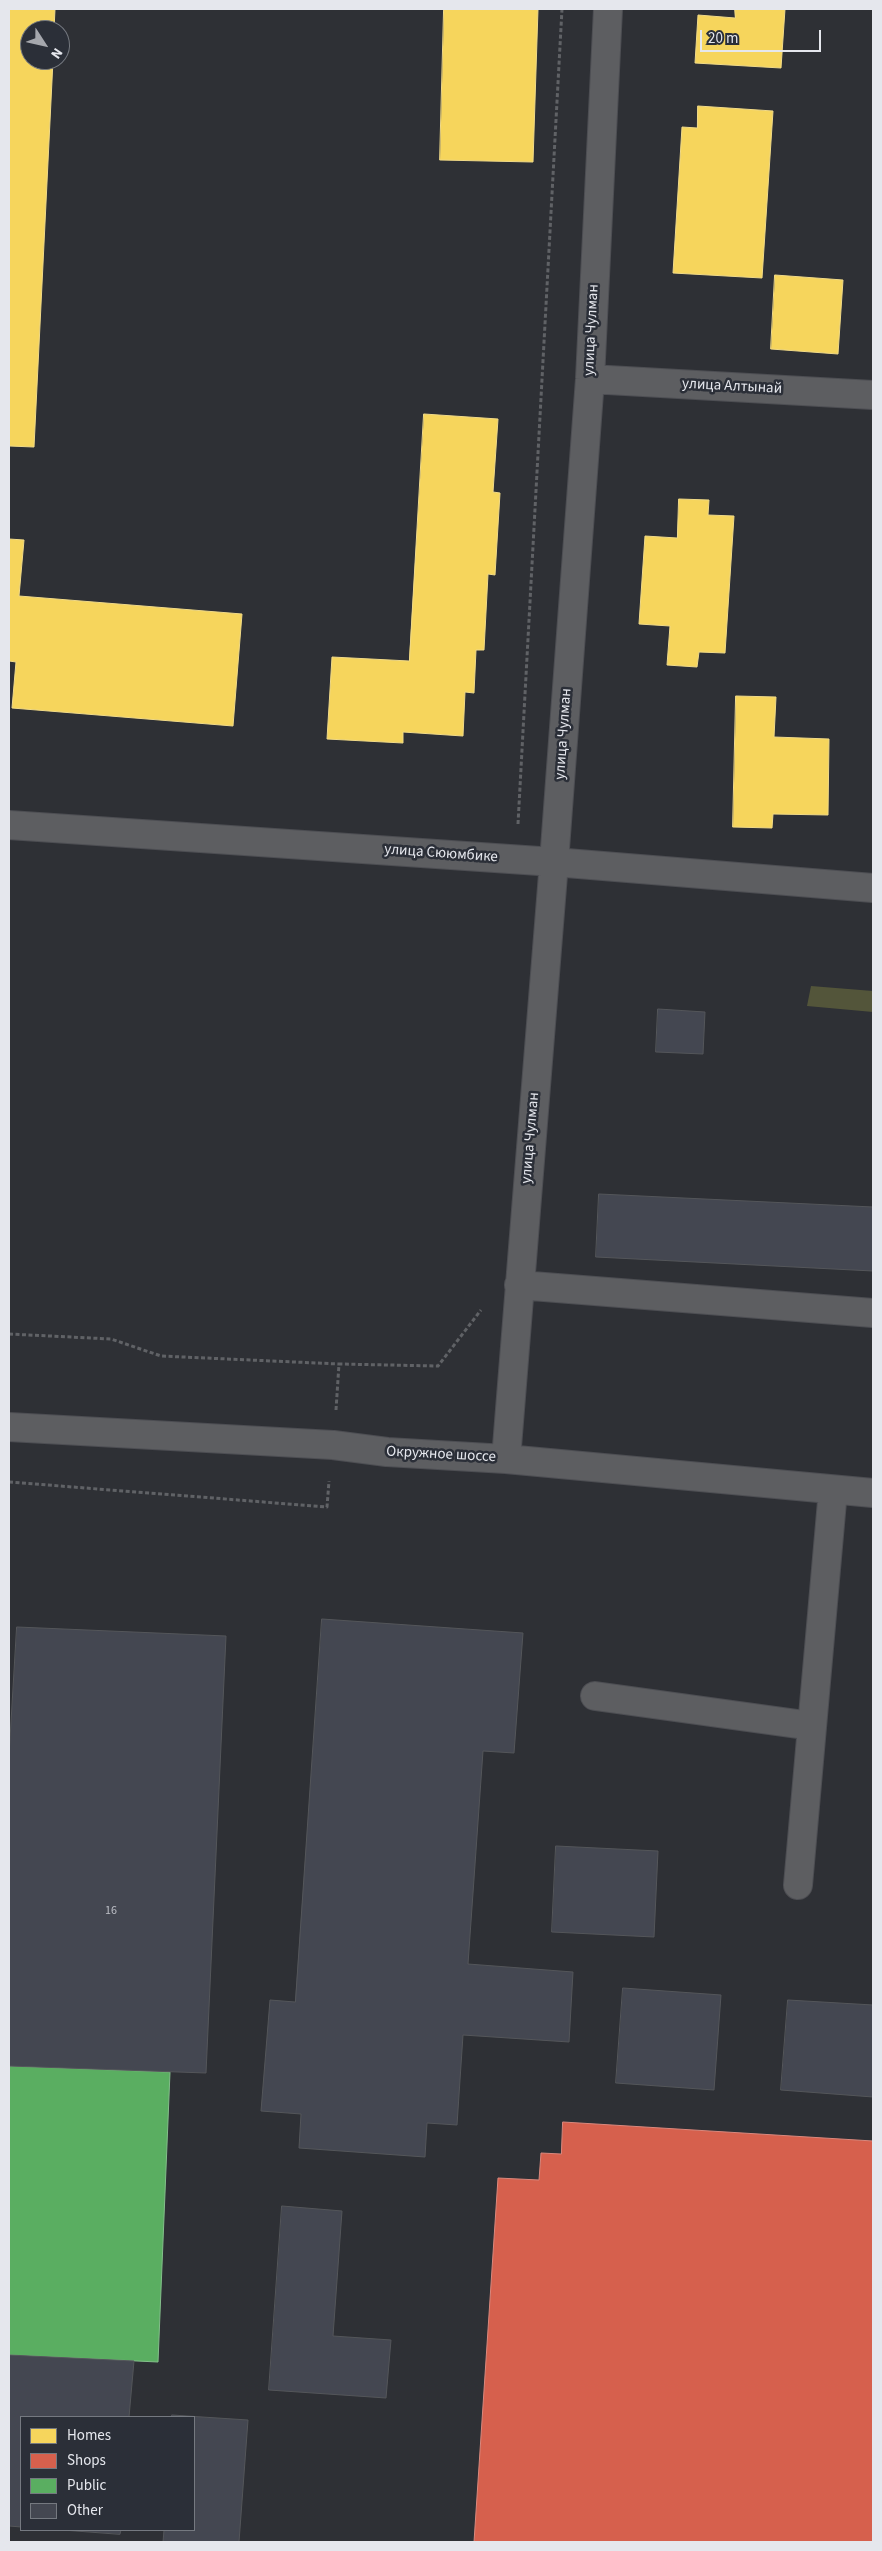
<!DOCTYPE html>
<meta charset="utf-8">
<style>
body{margin:0}
#map{position:relative;width:882px;height:2551px;overflow:hidden;background:#2e3035;font-family:"Source Sans 3",sans-serif}
canvas{display:block}
.frame{position:absolute;inset:0;border:10px solid #e5e7ed;pointer-events:none}
.legend{position:absolute;left:20px;top:2416px;width:175px;height:115px;box-sizing:border-box;background:#2b2f38;border:1px solid #757980;margin:0;padding:6px 9px;list-style:none;font-size:15px;color:#e5e7ed}
.legend li{display:flex;align-items:center;gap:10px;height:25px}
.legend b{width:25px;border:1px solid #757980}
.north{position:absolute;left:20px;top:20px;width:50px;height:50px;box-sizing:border-box;background:#2b2f38;border:1px solid #757980;border-radius:50%;rotate:125deg;font-size:14px;font-weight:700;line-height:20px;text-align:center;color:#e5e7ed}
.north::after{content:'';display:block;margin:auto;width:18px;height:22px;background:#a5a7ad;clip-path:polygon(50% 0,100% 100%,50% 72%,0 100%)}
.scale{position:absolute;left:700px;top:30px;width:121px;height:22px;box-sizing:border-box;border:2px solid #e5e7ed;border-top:0;padding-left:6px;font-size:15px;line-height:18px;white-space:nowrap;color:#e5e7ed;-webkit-text-stroke:4px #2b2f38;paint-order:stroke}
</style>
<div id="map">
<canvas width="882" height="2551"></canvas>
<div class="frame"></div>
<ul class="legend">
<li><b style="height:14px;background:#f6d55c"></b>Homes</li>
<li><b style="height:14px;background:#d6604d"></b>Shops</li>
<li><b style="height:14px;background:#5aae61"></b>Public</li>
<li><b style="height:14px;background:#444751"></b>Other</li>
</ul>
<div class="north">N</div>
<div class="scale">20 m</div>
</div>
<script>
const context = document.querySelector('canvas').getContext('2d');
context.lineJoin = 'round';
function fill(path, color) {
  context.fillStyle = color;
  context.fill(path, 'evenodd');
}
function strokePath(path, color, width, dash) {
  context.strokeStyle = color;
  context.lineWidth = width;
  context.lineCap = dash ? 'butt' : 'round';
  context.setLineDash(dash || []);
  context.stroke(path);
}
function drawText(font, color, halo, rows, align = 'center') {
  context.font = font + ' "Source Sans 3",sans-serif';
  context.lineWidth = 5;
  context.setLineDash([]);
  context.textBaseline = 'middle';
  context.strokeStyle = halo;
  context.fillStyle = color;
  for (const [text, x, y, turn = 0] of rows) {
    context.save();
    context.translate(x, y);
    context.rotate((+turn || 0) * Math.PI / 180);
    context.textAlign = isNaN(turn) ? turn : align;
    if (halo) context.strokeText(text, 0, 0);
    context.fillText(text, 0, 0);
    context.restore();
  }
}
const green = new Path2D(`
 M 811,986 L 873,991 L 873,1012 L 807,1006 Z`);
const homes = new Path2D(`
 M 9,9 L 55,9 L 54,30 L 30,30 L 30,60 L 53,60 L 34,447 L 9,446 Z
 M 444,9 L 538,9 L 533,162 L 440,160 Z
 M 735,9 L 785,9 L 781,68 L 695,63 L 698,15 L 735,18 Z
 M 698,106 L 773,111 L 762,278 L 673,273 L 682,127 L 697,128 Z
 M 775,275 L 843,280 L 838,354 L 771,349 Z
 M 424,414 L 498,419 L 493,492 L 500,493 L 495,575 L 488,574 L 484,650 L 476,650 L 474,693 L 465,692 L 463,736 L 403,732 L 403,743 L 327,739 L 332,657 L 409,661 Z
 M 679,499 L 709,500 L 708,515 L 734,516 L 725,653 L 699,652 L 697,667 L 667,665 L 670,626 L 639,624 L 645,536 L 677,538 Z
 M 9,539 L 24,540 L 19,596 L 242,614 L 233,726 L 12,708 L 16,662 L 9,661 Z
 M 736,696 L 776,697 L 774,737 L 829,739 L 828,815 L 773,814 L 772,828 L 733,827 Z`);
const shops = new Path2D(`
 M 563,2122 L 873,2141 L 873,2542 L 474,2542 L 498,2178 L 539,2180 L 541,2153 L 561,2154 Z`);
const public = new Path2D(`
 M 9,2066 L 170,2072 L 158,2362 L 9,2355 Z`);
const building = new Path2D(`
 M 658,1009 L 705,1012 L 703,1054 L 656,1052 Z
 M 599,1194 L 873,1207 L 873,1271 L 596,1257 Z
 M 322,1619 L 523,1633 L 514,1753 L 483,1751 L 468,1964 L 573,1972 L 569,2042 L 463,2035 L 457,2125 L 427,2123 L 425,2157 L 299,2148 L 301,2114 L 261,2111 L 270,2000 L 295,2002 Z
 M 17,1627 L 226,1636 L 206,2073 L 9,2066 L 9,1756 Z
 M 556,1846 L 658,1851 L 654,1937 L 552,1932 Z
 M 623,1988 L 721,1995 L 714,2090 L 616,2083 Z
 M 788,2000 L 873,2005 L 873,2097 L 781,2090 Z
 M 282,2206 L 342,2211 L 333,2336 L 391,2340 L 386,2398 L 269,2390 Z
 M 9,2355 L 134,2361 L 129,2417 L 21,2417 L 21,2527 L 9,2526 Z
 M 172,2415 L 248,2420 L 239,2542 L 163,2542 L 164,2530 L 194,2530 L 194,2417 L 172,2417 Z
 M 63,2530 L 121,2530 L 120,2534 Z`);
const path = new Path2D(`
 M 518,824 L 562,9
 M 9,1334 L 111,1339 L 161,1356 L 339,1364
 M 336,1410 L 339,1364 L 438,1366 L 481,1310
 M 9,1482 L 327,1507 L 329,1481`);
const minor = new Path2D(`
 M 590,379 L 873,395
 M 9,825 L 554,862 L 873,888
 M 519,1285 L 873,1313
 M 9,1427 L 333,1445 L 387,1452 L 506,1459 L 873,1493
 M 506,1459 L 554,862 L 590,379 L 608,9
 M 595,1696 L 812,1726
 M 798,1885 L 833,1490`);
const numberNames = [
 ["16",111,1911]
];
const streetNames = [
 ["улица Чулман",592,330,-87],
 ["улица Алтынай",732,387,3],
 ["улица Чулман",564,734,-86],
 ["улица Сююмбике",441,854,4],
 ["улица Чулман",531,1138,-85],
 ["Окружное шоссе",441,1455,3]
];
fill(green, '#53553a');
fill(homes, '#f6d55c');
strokePath(homes, '#f1da88', 1);
fill(shops, '#d6604d');
strokePath(shops, '#da887d', 1);
fill(public, '#5aae61');
strokePath(public, '#84bf8b', 1);
fill(building, '#444751');
strokePath(building, '#54565a', 1);
strokePath(minor, '#4d4e53', 30);
strokePath(path, '#606266', 3, [4, 2.5]);
strokePath(minor, '#5d5e61', 28);
drawText('12px', '#bdbfc6', null, numberNames);
drawText('15px', '#e5e7ed', '#2b2f38', streetNames);
</script>
